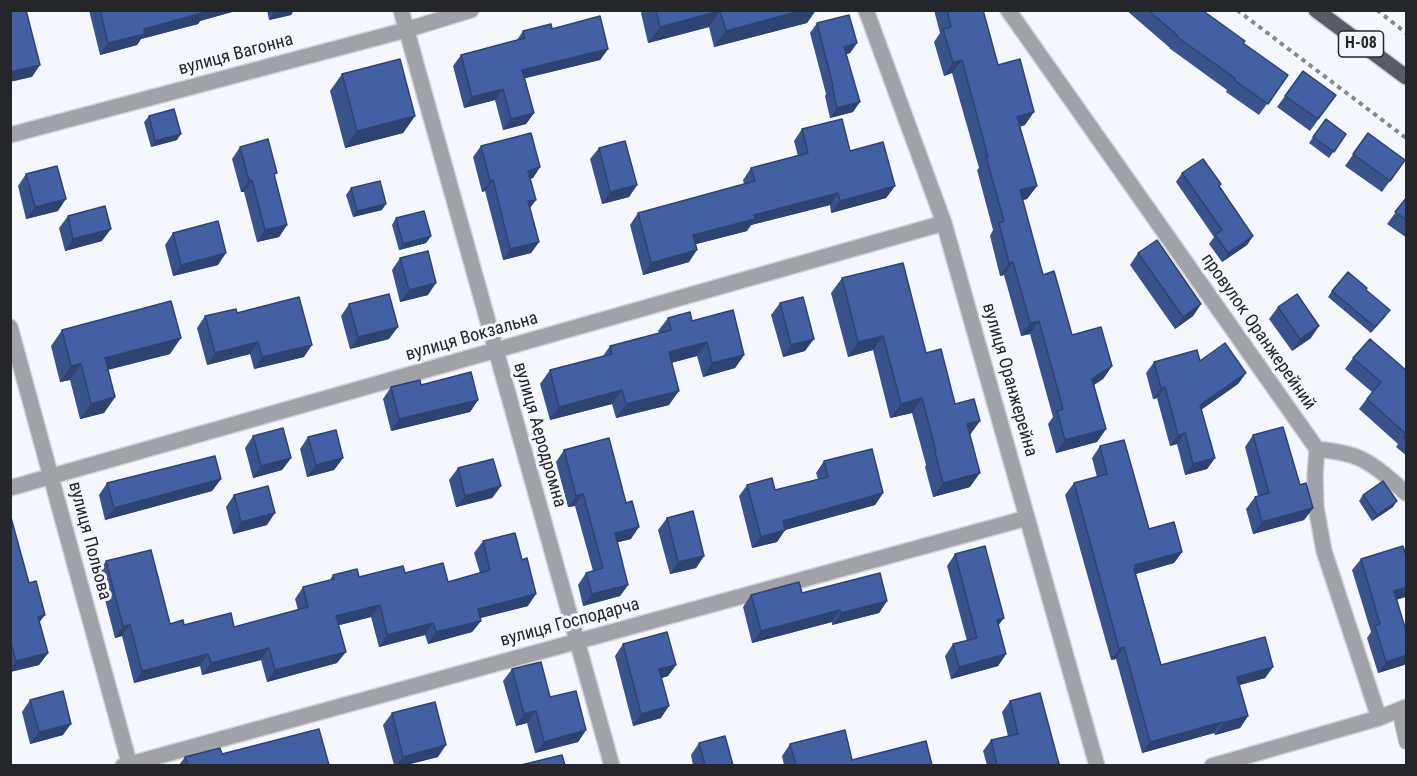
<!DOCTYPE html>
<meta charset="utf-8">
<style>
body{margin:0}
#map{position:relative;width:1417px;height:776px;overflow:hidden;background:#f4f8fe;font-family:"Roboto Condensed",sans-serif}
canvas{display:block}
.frame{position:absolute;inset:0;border:12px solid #24262a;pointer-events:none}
</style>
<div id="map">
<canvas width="1417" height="776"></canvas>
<div class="frame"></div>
</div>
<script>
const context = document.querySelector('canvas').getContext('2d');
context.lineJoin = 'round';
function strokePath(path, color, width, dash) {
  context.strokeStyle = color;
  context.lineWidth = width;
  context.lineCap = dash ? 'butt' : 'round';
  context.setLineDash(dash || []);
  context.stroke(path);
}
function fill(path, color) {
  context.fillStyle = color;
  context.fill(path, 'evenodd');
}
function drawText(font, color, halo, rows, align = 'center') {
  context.font = font + ' "Roboto Condensed",sans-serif';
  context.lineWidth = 6;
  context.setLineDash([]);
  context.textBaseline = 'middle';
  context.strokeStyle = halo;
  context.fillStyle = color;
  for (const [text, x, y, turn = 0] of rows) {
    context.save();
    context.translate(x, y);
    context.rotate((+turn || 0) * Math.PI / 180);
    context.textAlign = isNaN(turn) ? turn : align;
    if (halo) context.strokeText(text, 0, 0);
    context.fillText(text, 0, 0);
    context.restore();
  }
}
const path = new Path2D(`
 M 1237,10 L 1406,138
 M 1377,10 L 1406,33`);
const service = new Path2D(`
 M 1399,710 L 1406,742`);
const minor = new Path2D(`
 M 401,10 L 612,766
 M 866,10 L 944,223 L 1097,766
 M 1008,10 L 1317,449 L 1315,475 L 1316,507 L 1324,551 L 1379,718
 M 10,135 L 406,30 L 471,10
 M 10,327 L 130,766
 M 1317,449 C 1331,451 1346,452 1359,458 C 1377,466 1392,481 1406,493
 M 10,488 L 944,223
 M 123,766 L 1027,518
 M 1212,766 L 1379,718 L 1406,707`);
const primary = new Path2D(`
 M 1316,10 L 1406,77`);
const wall = new Path2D(`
 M 89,10 L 239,10 L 200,21 L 198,24 L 141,39 L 137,45 L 100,55 Z
 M 267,10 L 294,10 L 291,15 L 269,20 Z
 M 643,10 L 816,10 L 807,23 L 714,47 L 709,27 L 648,43 L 641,13 Z
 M 934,10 L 983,10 L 998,65 L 1025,125 L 1020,127 L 1037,186 L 1027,199 L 1022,200 L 1043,275 L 1072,335 L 1112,366 L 1103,379 L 1094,385 L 1106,429 L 1097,442 L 1056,453 L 1048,424 L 1053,417 L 1030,334 L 1021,336 L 1004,275 L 1000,276 L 990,236 L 993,230 L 977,170 L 979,168 L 952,73 L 944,76 L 934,42 L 940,33 Z
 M 1126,10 L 1202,10 L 1243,43 L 1288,75 L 1259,115 L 1226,92 L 1227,90 L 1169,48 L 1170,48 Z
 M 817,23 L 857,43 L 850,53 L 847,54 L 853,112 L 830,118 L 825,96 L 826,94 L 810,33 Z
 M 552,29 L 608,49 L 600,60 L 525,78 L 534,113 L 526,124 L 503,130 L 495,100 L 464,108 L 453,66 L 461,55 L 517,40 L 523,31 Z
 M 1303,71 L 1336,95 L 1310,131 L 1277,107 Z
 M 342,74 L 415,116 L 403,133 L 345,148 L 330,91 Z
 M 149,116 L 177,140 L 151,147 L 144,122 Z
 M 1326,119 L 1346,134 L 1329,158 L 1309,143 Z
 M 802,129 L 850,151 L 895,186 L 886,198 L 831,213 L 830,205 L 751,225 L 747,231 L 696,244 L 689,262 L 643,275 L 630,225 L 638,213 L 744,184 L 743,180 L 751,168 L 798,156 L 794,141 Z
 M 1368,133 L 1405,160 L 1382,192 L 1345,166 Z
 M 481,146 L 540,167 L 533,178 L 530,179 L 536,200 L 530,208 L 539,242 L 531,253 L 503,260 L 485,191 L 482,192 L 473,157 Z
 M 240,147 L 275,177 L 287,225 L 279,237 L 257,242 L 244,192 L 241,192 L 232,159 Z
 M 599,148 L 637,185 L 629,197 L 602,204 L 590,159 Z
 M 1182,173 L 1220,187 L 1253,236 L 1247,245 L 1222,262 L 1209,244 L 1214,237 L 1176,182 Z
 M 26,174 L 58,211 L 26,219 L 18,186 Z
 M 351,188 L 382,210 L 353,217 L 346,195 Z
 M 1407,197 L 1407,238 L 1387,224 Z
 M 68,216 L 102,241 L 65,251 L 59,228 Z
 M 396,218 L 431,236 L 426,243 L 399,250 L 392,225 Z
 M 173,233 L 218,265 L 173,276 L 165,245 Z
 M 1138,253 L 1201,304 L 1193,316 L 1175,329 L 1130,265 Z
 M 400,258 L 428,295 L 400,302 L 392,270 Z
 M 842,278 L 926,353 L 955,404 L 970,435 L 970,487 L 933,497 L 925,467 L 926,465 L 912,413 L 890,418 L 873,350 L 848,357 L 831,293 Z
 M 1366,290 L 1386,316 L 1371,333 L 1328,297 L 1332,291 Z
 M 780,303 L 805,351 L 783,357 L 771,315 Z
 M 349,304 L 389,339 L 350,349 L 341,316 Z
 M 1278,307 L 1311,338 L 1292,351 L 1269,319 Z
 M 205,316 L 304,357 L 254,369 L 250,354 L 207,365 L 197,328 Z
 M 668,318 L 692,321 L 744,355 L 735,368 L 703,377 L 697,356 L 671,363 L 669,405 L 616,418 L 612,404 L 550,420 L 540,384 L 550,370 L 603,356 L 610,346 L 659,333 L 658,331 Z
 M 62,330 L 170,354 L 108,370 L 115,397 L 104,413 L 80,419 L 70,380 L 60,382 L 51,346 Z
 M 1353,358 L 1407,371 L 1407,456 L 1396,447 L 1398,444 L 1359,409 L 1372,392 L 1345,369 Z
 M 1200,361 L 1246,373 L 1238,384 L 1201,410 L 1215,458 L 1207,469 L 1185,475 L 1177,444 L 1170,446 L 1157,398 L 1153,399 L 1146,373 L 1154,362 Z
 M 421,385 L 478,400 L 470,412 L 391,431 L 383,399 L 391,387 Z
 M 1253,435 L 1300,485 L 1313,508 L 1304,520 L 1253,534 L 1246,509 L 1255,497 L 1258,496 L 1245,447 Z
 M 253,436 L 291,458 L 282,470 L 253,478 L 245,448 Z
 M 308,437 L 343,458 L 334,470 L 307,477 L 300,449 Z
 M 1100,446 L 1149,529 L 1182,552 L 1174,563 L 1136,574 L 1161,665 L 1273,667 L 1265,678 L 1239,685 L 1248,716 L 1240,728 L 1215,735 L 1214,733 L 1142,753 L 1116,659 L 1111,660 L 1065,495 L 1074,483 L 1097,477 L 1092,458 Z
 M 564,450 L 631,539 L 617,542 L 628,585 L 620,596 L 583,606 L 578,585 L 586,573 L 593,571 L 575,506 L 568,507 L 556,462 Z
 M 824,461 L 883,493 L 875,505 L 785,530 L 777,542 L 752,548 L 739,496 L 747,485 L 775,490 L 818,479 L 816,473 Z
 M 458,468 L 501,486 L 492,498 L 456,507 L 449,480 Z
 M 221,479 L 212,491 L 105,520 L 99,495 L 107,483 Z
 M 234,495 L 267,525 L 233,534 L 226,507 Z
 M 1363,495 L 1393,507 L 1372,521 L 1359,501 Z
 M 10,514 L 48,653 L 39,665 L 10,672 Z
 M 667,518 L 704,556 L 696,568 L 670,574 L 658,530 Z
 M 483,541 L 528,606 L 480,618 L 481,621 L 472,632 L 428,644 L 425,635 L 379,647 L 371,617 L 339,625 L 337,663 L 267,682 L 261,660 L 202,675 L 200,666 L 134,683 L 122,636 L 115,638 L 98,573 L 106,561 L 170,624 L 184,625 L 234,627 L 298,610 L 295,599 L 303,587 L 330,580 L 333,575 L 359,577 L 405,573 L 448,582 L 480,573 L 474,553 Z
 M 955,554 L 1006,654 L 998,666 L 951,679 L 945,656 L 953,644 L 967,641 L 947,566 Z
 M 1361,559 L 1407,559 L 1407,596 L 1396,600 L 1407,634 L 1407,662 L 1404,665 L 1378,673 L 1367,638 L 1371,632 L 1352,570 Z
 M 802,593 L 887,601 L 879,613 L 832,625 L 832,622 L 752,643 L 743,607 L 751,595 Z
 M 623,644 L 676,665 L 668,676 L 662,678 L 661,718 L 633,726 L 615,656 Z
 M 512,669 L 550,697 L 586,730 L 578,742 L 535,753 L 527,723 L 516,726 L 503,681 Z
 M 30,700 L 63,735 L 30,744 L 22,712 Z
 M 1010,701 L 1058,765 L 987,765 L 983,751 L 991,740 L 1008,736 L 1002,712 Z
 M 392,713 L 438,757 L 406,765 L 394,765 L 383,725 Z
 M 699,743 L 733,765 L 693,765 L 691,755 Z
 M 790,744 L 852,760 L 932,765 L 784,765 L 782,756 Z
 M 222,754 L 329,765 L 179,765 L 185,757 Z`);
const shadedWall = new Path2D(`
 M 205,10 L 239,10 L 200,21 L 198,24 L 141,39 L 137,45 L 100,55 L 108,43 L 144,29 Z
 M 288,10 L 294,10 L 291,15 L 269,20 L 273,14 Z
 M 804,10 L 816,10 L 807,23 L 714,47 L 726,31 Z
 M 720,11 L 709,27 L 648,43 L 660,27 Z
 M 857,43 L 850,53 L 838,57 L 844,47 Z
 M 608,49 L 600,60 L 514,81 L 522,70 Z
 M 962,60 L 952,73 L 944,76 L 953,63 Z
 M 40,65 L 32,77 L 10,82 L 10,72 Z
 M 503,89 L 495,100 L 464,108 L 472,97 Z
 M 860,102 L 853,112 L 830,118 L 837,108 Z
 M 1034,112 L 1025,125 L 1008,130 L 1017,117 Z
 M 534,113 L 526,124 L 503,130 L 511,119 Z
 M 415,116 L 403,133 L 345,148 L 357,131 Z
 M 181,134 L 177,140 L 151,147 L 155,141 Z
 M 540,167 L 533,178 L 520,182 L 528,171 Z
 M 252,180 L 244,192 L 241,192 L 249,181 Z
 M 493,180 L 485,191 L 482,192 L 490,181 Z
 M 637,185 L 629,197 L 602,204 L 610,192 Z
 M 895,186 L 886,198 L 831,213 L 840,201 Z
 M 1037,186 L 1027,199 L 1011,203 L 1020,190 Z
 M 838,193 L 830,205 L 751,225 L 747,231 L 685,247 L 693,235 L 754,215 Z
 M 66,199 L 58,211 L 26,219 L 35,207 Z
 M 536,200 L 528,210 L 528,201 Z
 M 386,204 L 382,210 L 353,217 L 357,211 Z
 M 287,225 L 279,237 L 257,242 L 265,230 Z
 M 111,229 L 102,241 L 65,251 L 73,239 Z
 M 431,236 L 426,243 L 399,250 L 403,244 Z
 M 1253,236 L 1247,245 L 1222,262 L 1228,253 Z
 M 539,242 L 531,253 L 503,260 L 510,249 Z
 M 697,250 L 689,262 L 643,275 L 651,263 Z
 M 226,253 L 218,265 L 173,276 L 181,265 Z
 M 1013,262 L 1004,275 L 1000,276 L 1009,263 Z
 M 436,283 L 428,295 L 400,302 L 409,290 Z
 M 1201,304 L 1193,316 L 1175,329 L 1183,317 Z
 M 1039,321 L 1030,334 L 1021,336 L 1030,323 Z
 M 1319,326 L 1311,338 L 1292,351 L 1300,339 Z
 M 398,327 L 389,339 L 350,349 L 358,337 Z
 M 883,336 L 873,350 L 848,357 L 858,342 Z
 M 181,338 L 170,354 L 94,373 L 105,358 Z
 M 814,339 L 805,351 L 783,357 L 791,345 Z
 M 258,342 L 250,354 L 207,365 L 215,353 Z
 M 707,342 L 697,356 L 659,366 L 669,352 Z
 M 312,345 L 304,357 L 254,369 L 262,357 Z
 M 744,355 L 735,368 L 703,377 L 712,363 Z
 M 81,364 L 70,380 L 60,382 L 71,366 Z
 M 1112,366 L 1103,379 L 1083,392 L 1092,379 Z
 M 1246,373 L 1238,384 L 1192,416 L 1200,405 Z
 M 1165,387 L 1157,398 L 1153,399 L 1161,388 Z
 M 622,390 L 612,404 L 550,420 L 559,407 Z
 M 679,391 L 669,405 L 616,418 L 626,404 Z
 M 115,397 L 104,413 L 80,419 L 91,404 Z
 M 922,398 L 912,413 L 890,418 L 901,404 Z
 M 478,400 L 470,412 L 391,431 L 399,419 Z
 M 980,421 L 970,435 L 967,424 Z
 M 1106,429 L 1097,442 L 1056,453 L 1065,440 Z
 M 1185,433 L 1177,444 L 1170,446 L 1178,435 Z
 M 291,458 L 282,470 L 253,478 L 261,466 Z
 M 343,458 L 334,470 L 307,477 L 316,465 Z
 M 1215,458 L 1207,469 L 1185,475 L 1193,464 Z
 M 980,473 L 970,487 L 933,497 L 943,483 Z
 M 221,479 L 212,491 L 105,520 L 114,508 Z
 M 501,486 L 492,498 L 456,507 L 465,496 Z
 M 883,493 L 875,505 L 774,533 L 783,521 Z
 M 583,494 L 575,506 L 568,507 L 576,496 Z
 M 1397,501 L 1393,507 L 1372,521 L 1377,515 Z
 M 1313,508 L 1304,520 L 1253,534 L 1262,522 Z
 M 275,513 L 267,525 L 233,534 L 241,522 Z
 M 639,527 L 631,539 L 607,545 L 615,533 Z
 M 785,530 L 777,542 L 752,548 L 761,537 Z
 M 1182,552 L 1174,563 L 1132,575 L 1135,565 Z
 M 704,556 L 696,568 L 670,574 L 678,562 Z
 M 628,585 L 620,596 L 583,606 L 592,594 Z
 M 1407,587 L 1406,597 L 1385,603 L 1394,591 Z
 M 536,594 L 528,606 L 469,621 L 478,609 Z
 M 887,601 L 879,613 L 832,625 L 841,613 Z
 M 380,605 L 371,617 L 328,628 L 336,616 Z
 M 840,610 L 832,622 L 752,643 L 761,631 Z
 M 45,615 L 36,627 L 38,617 Z
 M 1004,618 L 995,630 L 997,620 Z
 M 481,621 L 472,632 L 428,644 L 436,632 Z
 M 433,623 L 425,635 L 379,647 L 387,635 Z
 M 130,625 L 122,636 L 115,638 L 123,626 Z
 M 1124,647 L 1116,659 L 1111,660 L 1119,649 Z
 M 269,648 L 261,660 L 202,675 L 211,663 Z
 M 346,652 L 337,663 L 267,682 L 275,670 Z
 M 48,653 L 39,665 L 10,672 L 10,669 L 16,661 Z
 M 208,654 L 200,666 L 134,683 L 142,671 Z
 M 1006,654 L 998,666 L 951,679 L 959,667 Z
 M 1407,655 L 1407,662 L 1404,665 L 1378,673 L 1386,662 Z
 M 676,665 L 668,676 L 651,681 L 659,669 Z
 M 1273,667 L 1265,678 L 1229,688 L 1237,677 Z
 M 669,706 L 661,718 L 633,726 L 641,714 Z
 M 536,711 L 527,723 L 516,726 L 524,714 Z
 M 1248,716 L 1240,728 L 1215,735 L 1223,723 Z
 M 1222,722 L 1214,733 L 1142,753 L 1150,742 Z
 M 71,724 L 63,735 L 30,744 L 39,732 Z
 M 586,730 L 578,742 L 535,753 L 544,742 Z
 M 446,745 L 438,757 L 406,765 L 397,765 L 403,757 Z`);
const building = new Path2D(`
 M 10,10 L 26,10 L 40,65 L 10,72 Z
 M 100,10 L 206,10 L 206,12 L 144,29 L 145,34 L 108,43 Z
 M 273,10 L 288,10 L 273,14 Z
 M 656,10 L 804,10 L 726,31 L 720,11 L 660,27 Z
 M 947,10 L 983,10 L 998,65 L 1020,59 L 1034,112 L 1017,117 L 1037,186 L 1020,190 L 1043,275 L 1054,271 L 1072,335 L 1101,327 L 1112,366 L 1092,379 L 1106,429 L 1065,440 L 1057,411 L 1063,409 L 1039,321 L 1030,323 L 1013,262 L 1009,263 L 999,223 L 1004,221 L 986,157 L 988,157 L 962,60 L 953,63 L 943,29 L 951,27 Z
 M 1148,10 L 1202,10 L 1245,41 L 1243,43 L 1288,75 L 1268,104 L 1234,80 L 1235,78 L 1177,37 L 1178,36 Z
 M 849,15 L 857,43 L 844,47 L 860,102 L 837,108 L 832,86 L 833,86 L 817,23 Z
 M 600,16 L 608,49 L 522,70 L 534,113 L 511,119 L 503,89 L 472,97 L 461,55 L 525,38 L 523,31 L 551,24 L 552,29 Z
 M 400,59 L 415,116 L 357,131 L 342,74 Z
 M 1303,71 L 1336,95 L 1318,119 L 1285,96 Z
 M 174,109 L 181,134 L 155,141 L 149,116 Z
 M 842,119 L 850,151 L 883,142 L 895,186 L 840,201 L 838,193 L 754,215 L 755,219 L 693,235 L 697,250 L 651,263 L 638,213 L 755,181 L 751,168 L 808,153 L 802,129 Z
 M 1326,119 L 1346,134 L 1334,152 L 1313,137 Z
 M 531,133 L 540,167 L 528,171 L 536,200 L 528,201 L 539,242 L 510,249 L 493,180 L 490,181 L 481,146 Z
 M 1368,133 L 1405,160 L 1390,181 L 1353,154 Z
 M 268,139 L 277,173 L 274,174 L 287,225 L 265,230 L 252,180 L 249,181 L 240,147 Z
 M 625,141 L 637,185 L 610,192 L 599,148 Z
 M 1203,159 L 1221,184 L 1219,186 L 1253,236 L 1228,253 L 1215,235 L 1222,230 L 1182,173 Z
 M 57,166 L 66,199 L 35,207 L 26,174 Z
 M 380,181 L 386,204 L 357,211 L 351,188 Z
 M 1407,197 L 1407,220 L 1395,212 Z
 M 105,206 L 111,229 L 73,239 L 68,216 Z
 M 424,211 L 431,236 L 403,244 L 396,218 Z
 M 218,221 L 226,253 L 181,265 L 173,233 Z
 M 1157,240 L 1201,304 L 1183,317 L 1138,253 Z
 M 428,251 L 436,283 L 409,290 L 400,258 Z
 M 903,263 L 926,353 L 941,349 L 955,404 L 974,399 L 980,421 L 967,424 L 980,473 L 943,483 L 935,452 L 936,452 L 922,398 L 901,404 L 883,336 L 858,342 L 842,278 Z
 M 1348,272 L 1367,288 L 1366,290 L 1390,310 L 1375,327 L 1332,291 Z
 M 389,294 L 398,327 L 358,337 L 349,304 Z
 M 1297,294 L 1319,326 L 1300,339 L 1278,307 Z
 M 299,297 L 312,345 L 262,357 L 258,342 L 215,353 L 205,316 L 236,309 L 237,313 Z
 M 803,297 L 814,339 L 791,345 L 780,303 Z
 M 171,301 L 181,338 L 105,358 L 115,397 L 91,404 L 81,364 L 71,366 L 62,330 Z
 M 733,310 L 744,355 L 712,363 L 707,342 L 669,352 L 679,391 L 626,404 L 622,390 L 559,407 L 550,370 L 612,354 L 610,346 L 671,330 L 668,318 L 690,312 L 692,321 Z
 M 1370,339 L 1407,371 L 1407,440 L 1403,437 L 1406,434 L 1367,399 L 1381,382 L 1353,358 Z
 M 1225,343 L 1246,373 L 1200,405 L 1215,458 L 1193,464 L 1185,433 L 1178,435 L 1165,387 L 1161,388 L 1154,362 L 1197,350 L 1200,361 Z
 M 471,372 L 478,400 L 399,419 L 391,387 L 420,380 L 421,385 Z
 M 1283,427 L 1300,485 L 1306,483 L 1313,508 L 1262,522 L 1255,497 L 1269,493 L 1253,435 Z
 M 283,428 L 291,458 L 261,466 L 253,436 Z
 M 336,430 L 343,458 L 316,465 L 308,437 Z
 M 609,438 L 626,503 L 632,501 L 639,527 L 615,533 L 628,585 L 592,594 L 586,573 L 603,568 L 583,494 L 576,496 L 564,450 Z
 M 1124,440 L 1149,529 L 1174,522 L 1182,552 L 1135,565 L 1136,569 L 1134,569 L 1161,665 L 1265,637 L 1273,667 L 1237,677 L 1248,716 L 1223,723 L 1222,722 L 1150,742 L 1124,647 L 1119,649 L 1074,483 L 1107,474 L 1100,446 Z
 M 872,449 L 883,493 L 783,521 L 785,530 L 761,537 L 747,485 L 772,478 L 775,490 L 828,477 L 824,461 Z
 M 215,456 L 221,479 L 114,508 L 107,483 Z
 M 493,459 L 501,486 L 465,496 L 458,468 Z
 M 1383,481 L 1397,501 L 1377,515 L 1363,495 Z
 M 268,486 L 275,513 L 241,522 L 234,495 Z
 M 693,511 L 704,556 L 678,562 L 667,518 Z
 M 10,514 L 29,583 L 36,581 L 45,615 L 38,617 L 48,653 L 16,661 L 10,639 Z
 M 515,533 L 522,560 L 527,558 L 536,594 L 478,609 L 481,621 L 436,632 L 433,623 L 387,635 L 380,605 L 336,616 L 346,652 L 275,670 L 269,648 L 211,663 L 208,654 L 142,671 L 130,625 L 123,626 L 106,561 L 151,550 L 170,624 L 183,620 L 184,625 L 231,613 L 234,627 L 308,607 L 303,587 L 334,579 L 333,575 L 357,569 L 359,577 L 403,566 L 405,573 L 443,563 L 448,582 L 490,570 L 483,541 Z
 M 985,546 L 1004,618 L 997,620 L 1006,654 L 959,667 L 953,644 L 977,638 L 955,554 Z
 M 1403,546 L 1407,559 L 1407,587 L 1394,591 L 1407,634 L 1407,655 L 1386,662 L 1375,626 L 1380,624 L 1361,559 Z
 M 880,573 L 887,601 L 841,613 L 840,610 L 761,631 L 751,595 L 799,582 L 802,593 Z
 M 667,632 L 676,665 L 659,669 L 669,706 L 641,714 L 623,644 Z
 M 541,662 L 550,697 L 576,691 L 586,730 L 544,742 L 536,711 L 524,714 L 512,669 Z
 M 63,691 L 71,724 L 39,732 L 30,700 Z
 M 1040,693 L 1059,764 L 1054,765 L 997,765 L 991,740 L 1018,734 L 1010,701 Z
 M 435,702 L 446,745 L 403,757 L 392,713 Z
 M 319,729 L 329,765 L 188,765 L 185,757 L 220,748 L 222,754 Z
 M 845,730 L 852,760 L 926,741 L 932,765 L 796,765 L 790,744 Z
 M 725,736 L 733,765 L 705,765 L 699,743 Z
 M 562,755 L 565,765 L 521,765 Z`);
const shields = [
 [1361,44,45]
];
const shieldNames = [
 ["Н-08",1361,44]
];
const streetNames = [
 ["вулиця Вагонна",236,55,-15],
 ["провулок Оранжерейний",1258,332,55],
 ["вулиця Вокзальна",472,337,-16],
 ["вулиця Оранжерейна",1009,380,74],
 ["вулиця Аеродромна",539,435,74],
 ["вулиця Польова",89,541,75],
 ["вулиця Господарча",570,623,-15]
];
strokePath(service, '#cfd2d8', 16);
strokePath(minor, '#cfd2d8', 18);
strokePath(primary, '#cfd2d8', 18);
strokePath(path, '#85888d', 4, [4.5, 4.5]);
strokePath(service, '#a0a2a7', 14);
strokePath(minor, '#a0a2a7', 15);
strokePath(primary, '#585c64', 15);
fill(wall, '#39538c');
fill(shadedWall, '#2e4372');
fill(building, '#4260a3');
strokePath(building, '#2e4372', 1.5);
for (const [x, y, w] of shields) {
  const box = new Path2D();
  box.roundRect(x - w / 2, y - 13, w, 26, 4.5);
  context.fillStyle = '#f4f8fe';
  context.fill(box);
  strokePath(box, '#24262a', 1.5);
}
drawText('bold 16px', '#24262a', null, shieldNames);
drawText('18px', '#24262a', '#f4f8fe', streetNames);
</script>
